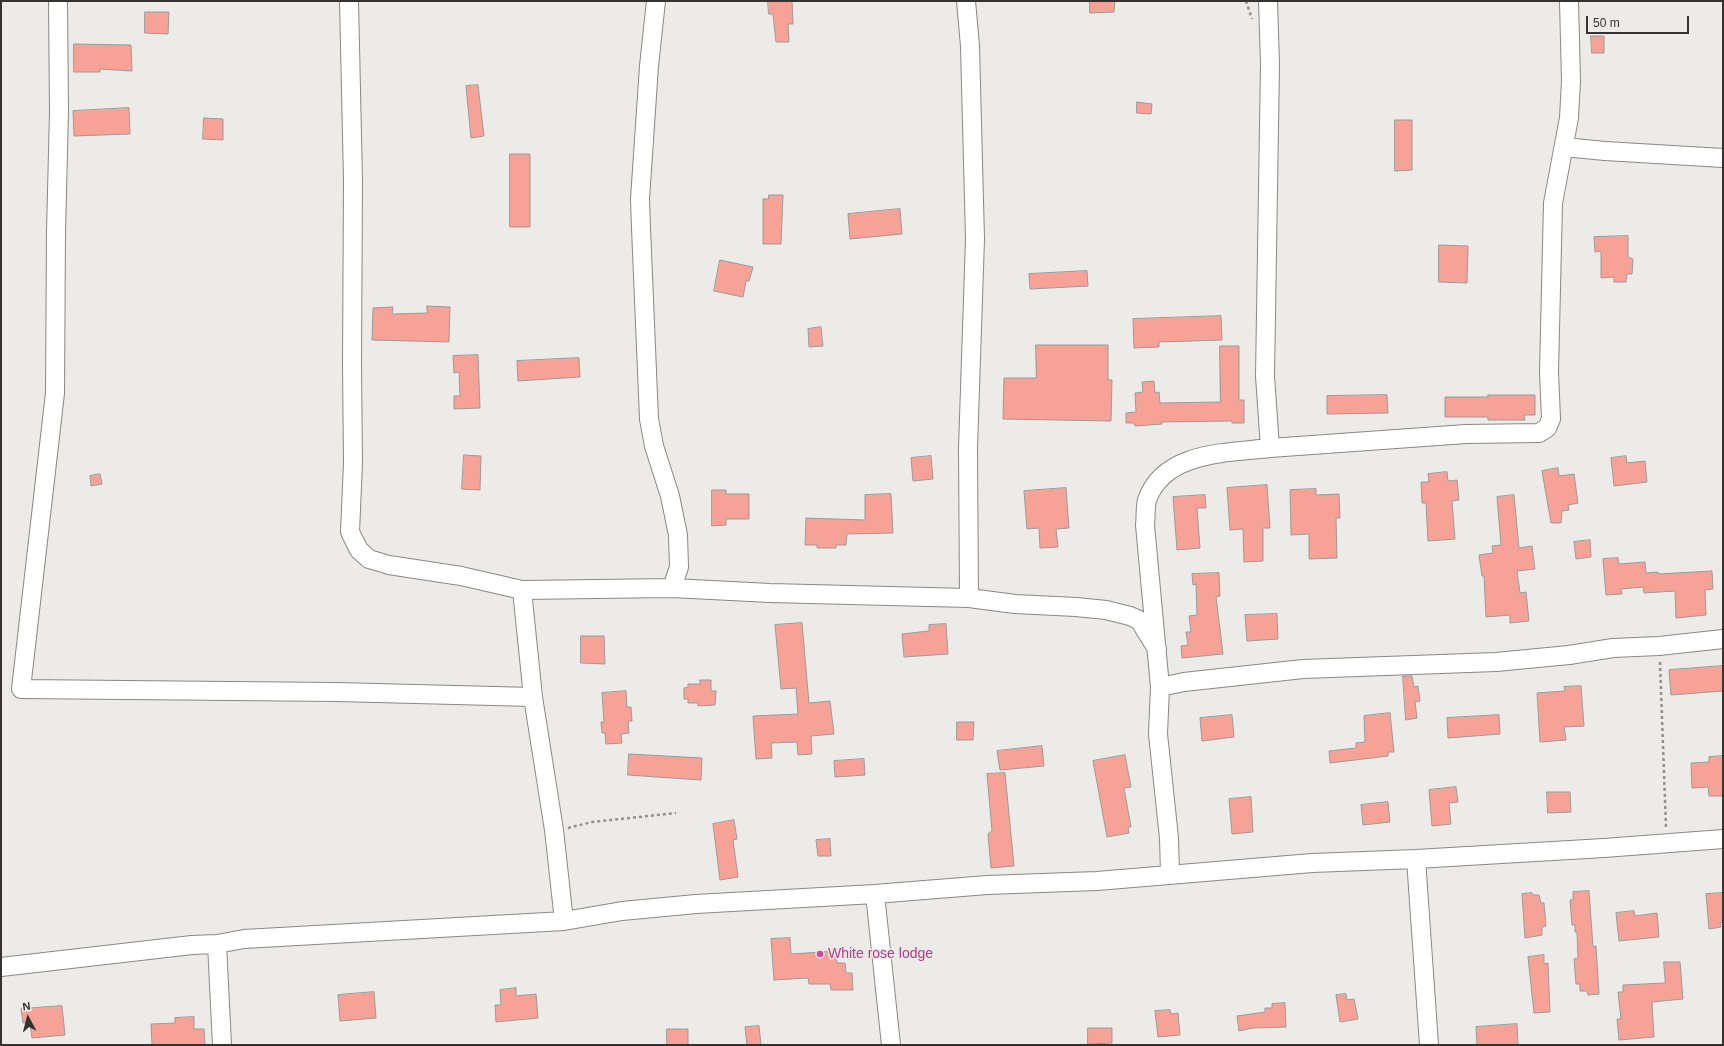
<!DOCTYPE html>
<style>
body{margin:0}
#map{position:relative;width:1724px;height:1046px;overflow:hidden;background:#edebe8;font-family:Arial,sans-serif}
canvas{display:block}
.frame{position:absolute;inset:0;border:2px solid #343332;pointer-events:none}
.north{position:absolute;left:8px;top:998px;width:40px;height:40px;-webkit-text-stroke:3px #edebe8;paint-order:stroke;rotate:353deg;font-size:11px;font-weight:700;line-height:16px;text-align:center;color:#343332}
.north::after{content:'';display:block;margin:auto;width:14px;height:18px;background:#343332;clip-path:polygon(50% 0,100% 100%,50% 72%,0 100%)}
.scale{position:absolute;left:1586px;top:16px;width:103px;height:18px;box-sizing:border-box;border:2px solid #343332;border-top:0;padding-left:5px;font-size:12px;line-height:14px;white-space:nowrap;color:#343332;-webkit-text-stroke:3px #edebe8;paint-order:stroke}
</style>
<div id="map">
<canvas width="1724" height="1046"></canvas>
<div class="frame"></div>
<div class="north">N</div>
<div class="scale">50 m</div>
</div>
<script>
const context = document.querySelector('canvas').getContext('2d');
context.lineJoin = 'round';
function fill(path, color) {
  context.fillStyle = color;
  context.fill(path, 'evenodd');
}
function strokePath(path, color, width, dash) {
  context.strokeStyle = color;
  context.lineWidth = width;
  context.lineCap = dash ? 'butt' : 'round';
  context.setLineDash(dash || []);
  context.stroke(path);
}
function drawText(font, color, halo, rows, align = 'center') {
  context.font = font + ' Arial,sans-serif';
  context.lineWidth = 3;
  context.setLineDash([]);
  context.textBaseline = 'middle';
  context.strokeStyle = halo;
  context.fillStyle = color;
  for (const [text, x, y, turn = 0] of rows) {
    context.save();
    context.translate(x, y);
    context.rotate((+turn || 0) * Math.PI / 180);
    context.textAlign = isNaN(turn) ? turn : align;
    if (halo) context.strokeText(text, 0, 0);
    context.fillText(text, 0, 0);
    context.restore();
  }
}
const building = new Path2D(`
 M 768,1 L 792,1 L 793,24 L 788,24 L 789,42 L 776,42 L 773,14 L 769,14 Z
 M 1090,1 L 1115,1 L 1114,12 L 1090,13 Z
 M 145,12 L 169,12 L 168,34 L 145,33 Z
 M 1591,36 L 1604,36 L 1604,53 L 1592,53 Z
 M 74,44 L 131,45 L 132,71 L 100,69 L 100,72 L 74,72 Z
 M 478,85 L 484,136 L 471,138 L 466,86 Z
 M 1137,102 L 1152,104 L 1151,114 L 1137,113 Z
 M 129,108 L 130,134 L 74,136 L 73,111 Z
 M 204,118 L 223,119 L 223,140 L 203,139 Z
 M 1395,120 L 1412,120 L 1412,170 L 1395,171 Z
 M 510,154 L 530,154 L 530,227 L 510,227 Z
 M 769,195 L 783,195 L 781,244 L 763,244 L 763,199 L 768,199 Z
 M 900,209 L 902,234 L 850,239 L 848,214 Z
 M 1628,236 L 1628,257 L 1633,259 L 1632,274 L 1627,274 L 1626,282 L 1614,282 L 1614,277 L 1601,278 L 1601,251 L 1595,252 L 1594,237 Z
 M 1439,245 L 1468,246 L 1467,283 L 1439,282 Z
 M 720,260 L 753,267 L 749,281 L 746,281 L 743,297 L 714,291 Z
 M 1087,271 L 1088,286 L 1030,289 L 1029,274 Z
 M 427,306 L 450,307 L 449,342 L 372,340 L 373,308 L 393,307 L 392,314 L 427,313 Z
 M 1221,316 L 1222,340 L 1159,342 L 1159,347 L 1134,348 L 1133,319 Z
 M 821,327 L 823,346 L 809,347 L 808,329 Z
 M 1036,345 L 1108,345 L 1108,380 L 1112,380 L 1111,421 L 1003,419 L 1004,378 L 1036,378 Z
 M 1220,346 L 1239,346 L 1239,400 L 1244,400 L 1244,423 L 1232,423 L 1232,421 L 1161,422 L 1162,424 L 1135,426 L 1134,423 L 1126,423 L 1126,413 L 1136,412 L 1135,393 L 1143,392 L 1142,382 L 1154,381 L 1155,393 L 1159,392 L 1160,403 L 1220,402 Z
 M 478,355 L 480,408 L 454,409 L 454,396 L 460,396 L 459,372 L 454,373 L 453,356 Z
 M 579,358 L 580,377 L 518,381 L 517,361 Z
 M 1387,395 L 1388,413 L 1327,414 L 1327,396 Z
 M 1488,395 L 1535,395 L 1535,415 L 1524,415 L 1525,420 L 1488,420 L 1488,417 L 1445,417 L 1445,397 L 1488,397 Z
 M 464,455 L 481,456 L 480,490 L 462,489 Z
 M 931,456 L 933,479 L 913,481 L 911,458 Z
 M 1626,456 L 1627,463 L 1645,461 L 1647,482 L 1614,486 L 1611,458 Z
 M 1558,468 L 1559,476 L 1574,474 L 1578,503 L 1568,505 L 1569,510 L 1562,511 L 1561,523 L 1551,523 L 1542,471 Z
 M 1447,472 L 1448,481 L 1457,480 L 1459,500 L 1452,501 L 1455,539 L 1428,541 L 1426,503 L 1422,503 L 1421,482 L 1429,482 L 1428,474 Z
 M 100,474 L 102,484 L 91,486 L 90,476 Z
 M 1267,485 L 1270,528 L 1263,528 L 1263,561 L 1244,562 L 1243,529 L 1230,530 L 1227,488 Z
 M 1066,488 L 1069,528 L 1056,529 L 1058,547 L 1040,548 L 1039,528 L 1027,529 L 1024,491 Z
 M 1316,489 L 1316,495 L 1339,494 L 1340,518 L 1336,518 L 1337,558 L 1309,559 L 1309,534 L 1291,535 L 1290,490 Z
 M 712,490 L 726,490 L 726,494 L 749,494 L 749,519 L 726,519 L 726,525 L 712,526 Z
 M 891,494 L 893,533 L 847,534 L 846,545 L 836,545 L 836,548 L 817,548 L 817,545 L 805,545 L 806,518 L 865,520 L 865,495 Z
 M 1205,495 L 1206,508 L 1197,508 L 1200,548 L 1177,550 L 1173,497 Z
 M 1514,495 L 1519,548 L 1532,546 L 1535,569 L 1517,571 L 1520,593 L 1526,592 L 1529,621 L 1510,623 L 1510,615 L 1486,617 L 1484,576 L 1482,576 L 1479,555 L 1493,553 L 1492,546 L 1501,545 L 1497,497 Z
 M 1590,540 L 1591,557 L 1576,559 L 1574,542 Z
 M 1618,558 L 1619,564 L 1645,562 L 1646,573 L 1658,572 L 1658,574 L 1712,571 L 1713,589 L 1705,590 L 1706,615 L 1676,618 L 1675,591 L 1644,593 L 1643,587 L 1621,589 L 1622,594 L 1606,595 L 1603,559 Z
 M 1219,573 L 1220,596 L 1216,597 L 1223,654 L 1182,658 L 1181,646 L 1188,645 L 1186,632 L 1191,632 L 1189,616 L 1197,615 L 1196,584 L 1193,585 L 1192,574 Z
 M 1277,614 L 1278,639 L 1247,641 L 1245,615 Z
 M 802,623 L 809,703 L 830,701 L 834,734 L 811,736 L 812,754 L 798,755 L 797,742 L 771,743 L 772,758 L 756,759 L 753,716 L 798,714 L 796,688 L 781,689 L 775,625 Z
 M 946,624 L 948,654 L 904,657 L 902,634 L 929,631 L 929,625 Z
 M 581,636 L 604,636 L 605,664 L 581,663 Z
 M 1723,666 L 1723,691 L 1671,695 L 1669,670 Z
 M 1403,676 L 1412,676 L 1414,687 L 1418,686 L 1420,701 L 1415,702 L 1417,718 L 1406,720 Z
 M 700,680 L 711,680 L 711,691 L 716,691 L 715,705 L 698,706 L 698,703 L 688,703 L 688,699 L 684,699 L 684,688 L 688,687 L 688,684 L 700,684 Z
 M 1581,686 L 1584,726 L 1564,727 L 1566,740 L 1540,742 L 1537,693 L 1565,691 L 1564,687 Z
 M 626,691 L 627,707 L 631,707 L 632,721 L 628,721 L 629,733 L 621,734 L 622,743 L 606,744 L 605,733 L 602,733 L 601,722 L 604,722 L 602,693 Z
 M 1390,713 L 1394,752 L 1388,752 L 1388,756 L 1330,763 L 1329,751 L 1356,748 L 1356,743 L 1365,742 L 1364,716 Z
 M 1232,715 L 1234,737 L 1202,741 L 1200,718 Z
 M 1499,715 L 1500,734 L 1448,738 L 1447,718 Z
 M 957,722 L 974,722 L 973,740 L 957,740 Z
 M 1042,746 L 1044,766 L 1000,770 L 997,751 Z
 M 629,754 L 702,758 L 701,780 L 628,775 Z
 M 1125,755 L 1131,787 L 1124,788 L 1131,827 L 1128,827 L 1129,833 L 1107,837 L 1093,761 Z
 M 1723,756 L 1723,796 L 1709,796 L 1708,787 L 1692,788 L 1691,763 L 1709,762 L 1709,757 Z
 M 864,759 L 865,775 L 835,777 L 834,761 Z
 M 1005,773 L 1014,866 L 991,868 L 988,834 L 992,831 L 987,774 Z
 M 1456,787 L 1458,802 L 1449,803 L 1451,824 L 1432,826 L 1429,790 Z
 M 1547,792 L 1570,792 L 1571,812 L 1548,813 Z
 M 1251,797 L 1253,832 L 1232,834 L 1229,799 Z
 M 1388,802 L 1390,822 L 1363,825 L 1361,805 Z
 M 734,820 L 737,839 L 733,840 L 738,877 L 720,880 L 713,824 Z
 M 830,839 L 831,856 L 818,856 L 816,840 Z
 M 1589,891 L 1593,947 L 1596,946 L 1599,994 L 1588,995 L 1587,991 L 1580,991 L 1580,984 L 1576,984 L 1574,959 L 1578,958 L 1577,932 L 1575,932 L 1575,925 L 1572,925 L 1570,900 L 1573,900 L 1573,892 Z
 M 1532,893 L 1533,895 L 1539,895 L 1541,903 L 1544,903 L 1546,926 L 1542,927 L 1542,935 L 1525,938 L 1522,894 Z
 M 1723,893 L 1723,922 L 1720,923 L 1721,927 L 1709,929 L 1706,894 Z
 M 1634,911 L 1635,916 L 1657,913 L 1659,937 L 1619,941 L 1616,913 Z
 M 790,938 L 791,954 L 836,951 L 837,963 L 845,963 L 846,973 L 852,973 L 853,990 L 831,990 L 830,984 L 809,984 L 808,978 L 774,980 L 771,939 Z
 M 1544,955 L 1544,964 L 1548,963 L 1550,1012 L 1534,1013 L 1528,957 Z
 M 1664,962 L 1680,962 L 1683,999 L 1652,1002 L 1654,1037 L 1619,1040 L 1617,1019 L 1621,1019 L 1618,992 L 1623,992 L 1623,985 L 1665,983 Z
 M 516,988 L 516,996 L 536,994 L 538,1018 L 496,1022 L 495,1005 L 501,1005 L 500,990 Z
 M 374,992 L 376,1018 L 340,1021 L 338,995 Z
 M 1346,994 L 1347,1000 L 1354,999 L 1358,1019 L 1340,1022 L 1336,995 Z
 M 1285,1003 L 1286,1027 L 1253,1028 L 1239,1031 L 1237,1016 L 1265,1012 L 1265,1008 L 1272,1008 L 1272,1004 Z
 M 62,1006 L 65,1035 L 32,1038 L 30,1023 L 23,1023 L 21,1009 Z
 M 1170,1010 L 1171,1014 L 1178,1013 L 1180,1035 L 1158,1037 L 1155,1011 Z
 M 194,1017 L 194,1029 L 204,1029 L 205,1045 L 152,1045 L 151,1024 L 175,1023 L 175,1018 Z
 M 1517,1024 L 1518,1045 L 1477,1045 L 1476,1027 Z
 M 759,1026 L 761,1045 L 747,1045 L 745,1027 Z
 M 1088,1028 L 1112,1028 L 1112,1043 L 1088,1044 Z
 M 667,1029 L 688,1029 L 688,1045 L 667,1045 Z`);
const path = new Path2D(`
 M 1246,1 L 1252,19
 M 1660,662 L 1666,828
 M 568,828 L 592,822 L 676,813`);
const minor = new Path2D(`
 M 58,1 L 59,112 L 56,232 L 55,393 L 21,689 L 337,692 L 533,697
 M 349,1 L 353,180 L 352,364 L 353,463 L 350,532 L 359,550 L 369,559 L 389,565 L 461,576 L 522,590 L 672,588 L 770,593 L 969,598 L 1015,604 L 1076,607 L 1106,610 L 1130,616 L 1139,620 L 1157,649
 M 656,1 L 649,66 L 640,199 L 641,228 L 649,419 L 654,446 L 670,496 L 678,535 L 679,567 L 672,588
 M 966,1 L 970,46 L 975,239 L 968,448 L 969,598
 M 1564,147 L 1605,151 L 1723,158
 M 1270,448 L 1466,434 L 1539,433 L 1547,428 L 1551,419 L 1549,372 L 1553,203 L 1569,118 L 1571,81 L 1569,1
 M 522,590 L 533,697 L 554,830 L 564,921
 M 1160,687 L 1184,682 L 1303,669 L 1496,662 L 1569,655 L 1613,648 L 1659,646 L 1723,639
 M 1416,859 L 1604,848 L 1723,839
 M 1170,874 L 1169,838 L 1158,734 L 1160,687 L 1145,525 C 1146,517 1145,507 1147,500 C 1164,451 1228,453 1270,448 L 1265,376 L 1270,64 L 1268,1
 M 875,894 L 891,1045
 M 217,944 L 222,1045
 M 1,967 L 192,945 L 217,944 L 244,939 L 564,921 L 622,911 L 696,904 L 875,894 L 987,885 L 1097,881 L 1312,863 L 1416,859 L 1429,1045`);
const markers = [
 [820,954,4,"#d1479c"]
];
const hotelNames = [
 ["White rose lodge",828,954]
];
fill(building, '#f7a297');
strokePath(building, '#9d9a99', 1);
strokePath(minor, '#8a8885', 20);
strokePath(path, '#92908e', 2.5, [3, 3]);
strokePath(minor, '#fff', 18);
for (const [x, y, r, color] of markers) {
  const dot = new Path2D();
  dot.arc(x, y, r, 0, 2 * Math.PI);
  context.fillStyle = color;
  context.fill(dot);
  strokePath(dot, '#edebe8', 1.5);
}
drawText('14px', '#b23c85', '#edebe8', hotelNames, 'left');
</script>
